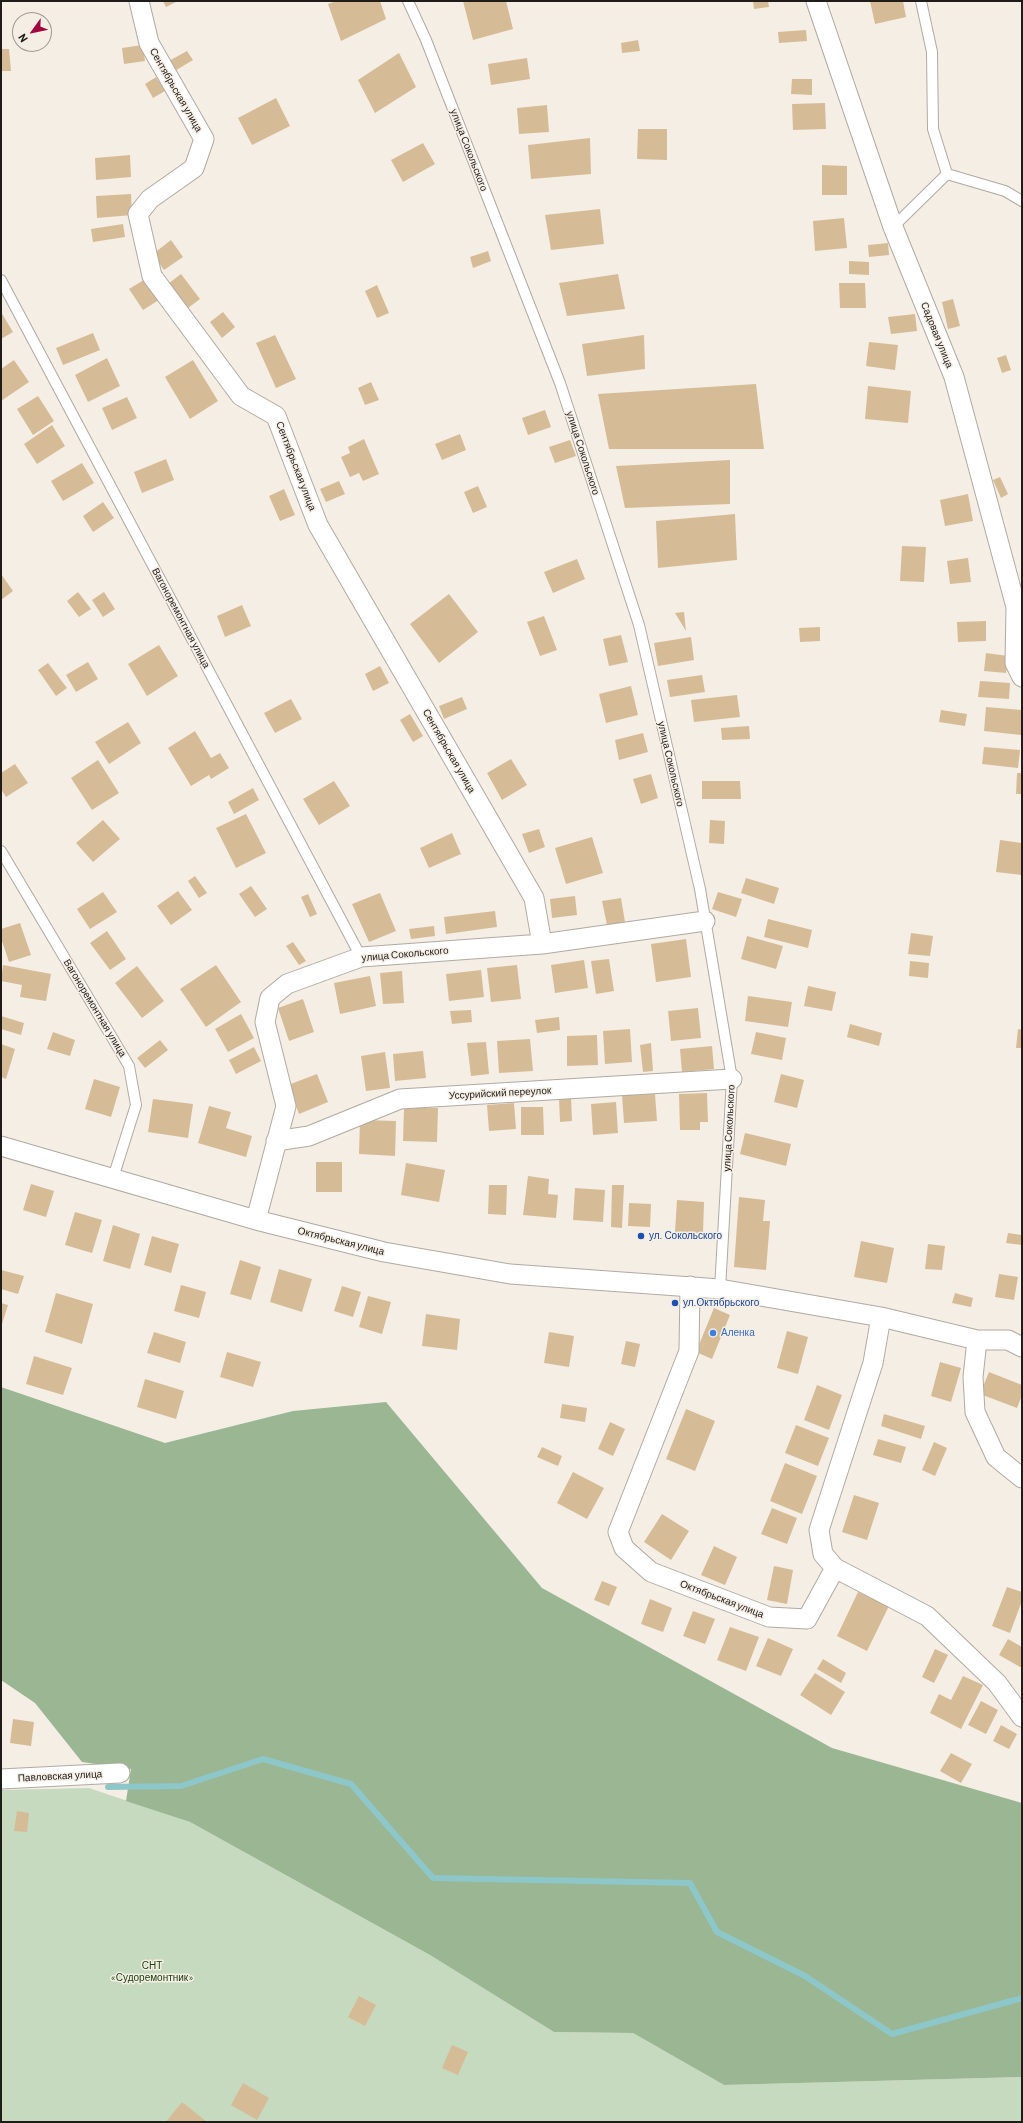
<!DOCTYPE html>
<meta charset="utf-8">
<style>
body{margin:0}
#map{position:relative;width:1023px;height:2123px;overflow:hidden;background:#f5eee5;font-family:Barlow,sans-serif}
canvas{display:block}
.frame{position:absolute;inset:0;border:2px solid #1f1c19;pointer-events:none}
.north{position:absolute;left:12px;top:12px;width:40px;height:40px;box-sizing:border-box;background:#f5eee5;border:1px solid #9f9a93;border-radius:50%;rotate:237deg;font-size:11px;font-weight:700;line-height:16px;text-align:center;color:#1f1c19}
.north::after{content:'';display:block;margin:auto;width:14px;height:18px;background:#a2053f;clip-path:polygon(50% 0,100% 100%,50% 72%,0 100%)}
</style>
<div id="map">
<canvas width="1023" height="2123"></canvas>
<div class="frame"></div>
<div class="north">N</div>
</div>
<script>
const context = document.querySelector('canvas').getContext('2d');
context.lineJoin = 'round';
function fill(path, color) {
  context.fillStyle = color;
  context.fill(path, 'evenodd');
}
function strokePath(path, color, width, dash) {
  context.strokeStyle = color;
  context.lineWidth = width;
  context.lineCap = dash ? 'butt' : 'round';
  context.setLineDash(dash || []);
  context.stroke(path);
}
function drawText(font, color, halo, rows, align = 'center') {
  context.font = font + ' Barlow,sans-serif';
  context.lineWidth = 3;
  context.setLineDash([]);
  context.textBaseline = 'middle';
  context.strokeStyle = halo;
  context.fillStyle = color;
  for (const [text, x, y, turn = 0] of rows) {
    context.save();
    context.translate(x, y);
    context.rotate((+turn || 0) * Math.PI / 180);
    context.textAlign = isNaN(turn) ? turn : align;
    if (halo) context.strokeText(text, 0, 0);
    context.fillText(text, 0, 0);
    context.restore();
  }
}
const green = new Path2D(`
 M 89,1788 L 190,1822 L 430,1955 L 554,2032 L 633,2033 L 724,2085 L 1022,2077 L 1022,2122 L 1,2122 L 1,1790 Z`);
const forest = new Path2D(`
 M 1,1387 L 165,1443 L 293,1411 L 386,1402 L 542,1588 L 832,1748 L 1022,1803 L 1022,2077 L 724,2085 L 633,2033 L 554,2032 L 430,1955 L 190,1822 L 126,1801 L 131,1769 L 82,1762 L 35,1703 L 1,1680 Z`);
const stream = new Path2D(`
 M 108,1787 L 181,1786 L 263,1759 L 351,1784 L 433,1878 L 690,1883 L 717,1932 L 805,1976 L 892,2034 L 1022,1998`);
const building = new Path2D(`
 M 163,1 L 178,1 L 166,7 Z
 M 336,1 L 380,1 L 386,19 L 341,41 L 328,4 Z
 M 463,1 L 506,1 L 513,29 L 473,40 Z
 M 753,1 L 768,1 L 769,7 L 754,9 Z
 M 870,1 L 903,1 L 906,17 L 875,24 Z
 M 806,30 L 807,41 L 779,43 L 778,32 Z
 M 638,40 L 640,51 L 622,53 L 621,43 Z
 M 143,45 L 145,61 L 124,64 L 122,48 Z
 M 1,49 L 9,49 L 11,71 L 1,71 Z
 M 187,51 L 193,60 L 173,72 L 167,62 Z
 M 399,53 L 416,87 L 375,113 L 358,80 Z
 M 527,58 L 530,79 L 491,85 L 488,64 Z
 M 156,77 L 165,91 L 153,98 L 145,84 Z
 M 792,79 L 812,79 L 812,95 L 791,94 Z
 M 276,98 L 290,126 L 252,145 L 238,118 Z
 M 825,103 L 826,129 L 793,130 L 792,104 Z
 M 547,105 L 549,132 L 519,134 L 517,108 Z
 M 638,129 L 667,129 L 667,160 L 637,159 Z
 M 590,138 L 591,174 L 531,179 L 528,145 Z
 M 423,143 L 435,164 L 403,182 L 391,160 Z
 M 130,155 L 131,177 L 96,180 L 95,158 Z
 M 822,165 L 847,166 L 847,195 L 822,195 Z
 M 131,194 L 132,215 L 97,218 L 96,196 Z
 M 600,209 L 604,244 L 551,250 L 545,215 Z
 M 844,218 L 847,248 L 815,251 L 813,221 Z
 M 123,224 L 125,237 L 93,242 L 91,229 Z
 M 171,240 L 183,257 L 164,270 L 153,254 Z
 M 888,243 L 889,255 L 869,257 L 868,245 Z
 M 488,251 L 491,261 L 473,268 L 470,257 Z
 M 849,261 L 869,262 L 869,275 L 849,274 Z
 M 181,274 L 200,299 L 188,308 L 169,283 Z
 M 618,274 L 625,309 L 567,316 L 559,283 Z
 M 147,278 L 159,300 L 143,310 L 129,289 Z
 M 839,283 L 865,283 L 866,308 L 840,308 Z
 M 377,285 L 389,313 L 377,318 L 365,291 Z
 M 953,299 L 960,326 L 948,329 L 942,302 Z
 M 1,312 L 13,332 L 1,339 Z
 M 223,312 L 235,327 L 222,338 L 210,322 Z
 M 915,314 L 917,331 L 891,334 L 888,317 Z
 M 93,333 L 100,350 L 63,365 L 56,348 Z
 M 275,335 L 296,379 L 276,388 L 256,343 Z
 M 644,335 L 645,369 L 587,376 L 582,344 Z
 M 869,342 L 898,345 L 895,370 L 866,366 Z
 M 1006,355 L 1011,370 L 1002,373 L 997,358 Z
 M 107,358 L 120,386 L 88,402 L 75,375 Z
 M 14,360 L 29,382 L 1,401 L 1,369 Z
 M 193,360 L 218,401 L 190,419 L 165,377 Z
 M 371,382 L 379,400 L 365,405 L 358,388 Z
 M 756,384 L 764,449 L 609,449 L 598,394 Z
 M 868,386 L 911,391 L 908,423 L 865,419 Z
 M 38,396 L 54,421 L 33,435 L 17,409 Z
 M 127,397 L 137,418 L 112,430 L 102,408 Z
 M 545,410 L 551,427 L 528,435 L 522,418 Z
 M 52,425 L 65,446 L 37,464 L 24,444 Z
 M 460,434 L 466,450 L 442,460 L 435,444 Z
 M 364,439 L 379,474 L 363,481 L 359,473 L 350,477 L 341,457 L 350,453 L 348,447 Z
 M 570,440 L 576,456 L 555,463 L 549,447 Z
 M 166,459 L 174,480 L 142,493 L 134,472 Z
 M 730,460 L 730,504 L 625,508 L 616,466 Z
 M 82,463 L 94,483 L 63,501 L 51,481 Z
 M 1000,477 L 1008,494 L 1001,498 L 993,480 Z
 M 339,481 L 345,494 L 326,502 L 320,489 Z
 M 478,486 L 487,507 L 473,513 L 464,492 Z
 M 284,489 L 295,515 L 280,521 L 269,496 Z
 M 968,494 L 973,521 L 945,526 L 940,500 Z
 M 103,502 L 114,518 L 93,532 L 83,516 Z
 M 735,514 L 737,560 L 658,568 L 656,521 Z
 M 902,546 L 926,547 L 924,582 L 900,581 Z
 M 968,558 L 971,582 L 950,584 L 947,561 Z
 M 577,559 L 585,579 L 553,593 L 544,572 Z
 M 1,574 L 13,591 L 1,600 Z
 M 78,592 L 91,609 L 79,617 L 67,601 Z
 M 104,592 L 115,609 L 103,617 L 92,600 Z
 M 449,594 L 478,632 L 439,663 L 410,624 Z
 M 242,605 L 251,626 L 225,637 L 217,616 Z
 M 684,612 L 686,631 L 675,613 Z
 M 544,616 L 557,650 L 540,656 L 527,622 Z
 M 986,621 L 986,641 L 958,642 L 957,622 Z
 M 820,627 L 820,641 L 800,642 L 799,628 Z
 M 621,635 L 628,662 L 609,666 L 603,639 Z
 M 691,637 L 694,660 L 658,666 L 654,643 Z
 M 159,645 L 178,676 L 147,696 L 128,664 Z
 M 986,653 L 1008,656 L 1006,673 L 984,671 Z
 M 88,662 L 98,679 L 76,692 L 66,675 Z
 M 48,663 L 67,688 L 56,696 L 38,670 Z
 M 380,666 L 389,683 L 373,691 L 365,674 Z
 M 702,675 L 705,692 L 670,697 L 667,680 Z
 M 980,681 L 1010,683 L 1009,699 L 978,697 Z
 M 631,686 L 638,715 L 606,723 L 599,694 Z
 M 737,695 L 740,717 L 694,722 L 691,700 Z
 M 462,697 L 467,709 L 444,719 L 439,706 Z
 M 291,699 L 302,719 L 275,733 L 264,713 Z
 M 986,707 L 1022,710 L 1021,735 L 984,731 Z
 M 941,710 L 967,714 L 965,726 L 939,722 Z
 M 410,714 L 423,736 L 413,742 L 400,720 Z
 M 128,722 L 141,743 L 109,764 L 95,742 Z
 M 749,726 L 750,739 L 722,740 L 721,728 Z
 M 195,731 L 211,758 L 220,753 L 229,768 L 211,779 L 209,775 L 191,786 L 168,748 Z
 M 643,733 L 648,752 L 619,760 L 615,740 Z
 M 984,747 L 1020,750 L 1018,768 L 982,764 Z
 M 511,759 L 527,785 L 502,800 L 487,773 Z
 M 98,760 L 119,793 L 92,810 L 71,778 Z
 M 15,764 L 28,783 L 6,797 L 1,789 L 1,773 Z
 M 1017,773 L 1022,773 L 1022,794 L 1016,794 Z
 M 651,774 L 658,798 L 641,804 L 633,779 Z
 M 334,781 L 350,806 L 319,825 L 303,799 Z
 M 702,781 L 740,781 L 741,799 L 702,799 Z
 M 253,788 L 259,800 L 234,814 L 228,802 Z
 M 246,814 L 266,853 L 236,868 L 216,828 Z
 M 103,820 L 120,839 L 93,862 L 76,843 Z
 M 710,820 L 725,821 L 724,844 L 709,843 Z
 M 539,829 L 545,847 L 529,853 L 522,834 Z
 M 452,833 L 461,854 L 429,868 L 420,848 Z
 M 592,837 L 603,873 L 566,884 L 555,848 Z
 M 1000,840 L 1022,843 L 1022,875 L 996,872 Z
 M 195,876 L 207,893 L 199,898 L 188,881 Z
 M 746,878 L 779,888 L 774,904 L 741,893 Z
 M 251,886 L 267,909 L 255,917 L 239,894 Z
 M 178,891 L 192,910 L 171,925 L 157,906 Z
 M 103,892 L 117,912 L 90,929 L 77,909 Z
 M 718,892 L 742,899 L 736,917 L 712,909 Z
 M 380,893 L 396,931 L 369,942 L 352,904 Z
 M 308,894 L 317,914 L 310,917 L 301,897 Z
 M 575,896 L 577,915 L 552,918 L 550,899 Z
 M 621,898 L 625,922 L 607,925 L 602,901 Z
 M 495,911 L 497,927 L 446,934 L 444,917 Z
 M 768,919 L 812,930 L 808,948 L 764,937 Z
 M 20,923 L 31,955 L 9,962 L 1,938 L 1,929 Z
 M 434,926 L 435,936 L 411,939 L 409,929 Z
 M 107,931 L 126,959 L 110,970 L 90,943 Z
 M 911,933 L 933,936 L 930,956 L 908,954 Z
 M 747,936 L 783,946 L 776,969 L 741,959 Z
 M 686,939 L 691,977 L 656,982 L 651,944 Z
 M 293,942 L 306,961 L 299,965 L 286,946 Z
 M 609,959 L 614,991 L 596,994 L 591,961 Z
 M 584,960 L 588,988 L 555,993 L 551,965 Z
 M 910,961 L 929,963 L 928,978 L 909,976 Z
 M 3,965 L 51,974 L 46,1001 L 20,997 L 22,985 L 1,981 Z
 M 216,965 L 241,1002 L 206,1027 L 180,989 Z
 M 517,965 L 521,999 L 491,1002 L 487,968 Z
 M 137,966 L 164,1001 L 142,1018 L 115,983 Z
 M 481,970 L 484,997 L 449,1001 L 446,974 Z
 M 402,971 L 404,1003 L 383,1004 L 380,973 Z
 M 370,976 L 376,1006 L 340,1014 L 334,983 Z
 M 808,986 L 836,992 L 832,1011 L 804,1006 Z
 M 748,996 L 792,1002 L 788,1027 L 745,1021 Z
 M 303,999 L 314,1032 L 289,1041 L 278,1008 Z
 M 698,1008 L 701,1038 L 671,1041 L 668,1011 Z
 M 471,1010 L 472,1022 L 452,1024 L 450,1011 Z
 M 241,1014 L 254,1038 L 228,1052 L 215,1029 Z
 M 1,1016 L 24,1023 L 21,1035 L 1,1029 Z
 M 559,1017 L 560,1030 L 537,1033 L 535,1020 Z
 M 850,1024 L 882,1033 L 879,1046 L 847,1037 Z
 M 630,1029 L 632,1062 L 605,1064 L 603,1031 Z
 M 1018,1029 L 1022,1030 L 1022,1048 L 1016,1048 Z
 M 53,1032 L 75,1040 L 70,1056 L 47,1049 Z
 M 756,1032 L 786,1038 L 782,1060 L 751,1054 Z
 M 597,1035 L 598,1065 L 567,1066 L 567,1036 Z
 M 530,1039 L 533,1071 L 499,1073 L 497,1041 Z
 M 160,1040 L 168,1050 L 145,1068 L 137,1058 Z
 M 486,1042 L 489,1074 L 471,1076 L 467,1043 Z
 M 651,1043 L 653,1071 L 643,1072 L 640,1045 Z
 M 1,1044 L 15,1049 L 6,1079 L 1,1077 Z
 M 712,1046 L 714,1069 L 682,1072 L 680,1049 Z
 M 254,1047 L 261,1061 L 236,1074 L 229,1060 Z
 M 423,1051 L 426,1078 L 395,1081 L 393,1054 Z
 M 385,1052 L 390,1088 L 366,1091 L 361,1056 Z
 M 317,1074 L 328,1102 L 299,1114 L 288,1085 Z
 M 781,1074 L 804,1080 L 797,1108 L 774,1102 Z
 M 94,1079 L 120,1087 L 111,1117 L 85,1109 Z
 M 707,1093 L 708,1122 L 700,1122 L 700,1130 L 680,1130 L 679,1094 Z
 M 655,1094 L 657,1121 L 624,1123 L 622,1095 Z
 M 571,1097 L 572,1121 L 560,1122 L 559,1098 Z
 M 153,1099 L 193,1104 L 188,1138 L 148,1132 Z
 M 616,1102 L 618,1133 L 593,1135 L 591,1104 Z
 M 514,1103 L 516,1129 L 489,1131 L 487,1105 Z
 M 209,1106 L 231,1112 L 226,1128 L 252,1136 L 246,1157 L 198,1143 Z
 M 521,1107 L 543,1107 L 544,1135 L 521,1135 Z
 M 404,1108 L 438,1108 L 437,1142 L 403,1141 Z
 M 360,1120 L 396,1121 L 395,1156 L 359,1154 Z
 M 745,1133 L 791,1144 L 786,1166 L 740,1154 Z
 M 316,1162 L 342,1162 L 342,1192 L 316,1192 Z
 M 406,1163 L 445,1170 L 439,1202 L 401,1195 Z
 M 528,1176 L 549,1179 L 548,1194 L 558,1195 L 556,1218 L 523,1215 Z
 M 31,1184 L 54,1191 L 46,1217 L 23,1210 Z
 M 489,1185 L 507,1185 L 506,1215 L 488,1214 Z
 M 612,1185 L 624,1185 L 622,1228 L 611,1227 Z
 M 575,1188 L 605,1190 L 603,1222 L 573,1220 Z
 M 739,1197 L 765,1200 L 763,1221 L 770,1221 L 766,1270 L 734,1267 Z
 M 677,1200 L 704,1202 L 703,1233 L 675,1232 Z
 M 629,1203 L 651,1204 L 650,1227 L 628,1226 Z
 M 75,1212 L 102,1220 L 92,1253 L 65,1245 Z
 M 113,1225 L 140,1234 L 130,1269 L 103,1261 Z
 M 1008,1233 L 1022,1235 L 1022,1245 L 1006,1243 Z
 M 152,1236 L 179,1244 L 171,1273 L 144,1265 Z
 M 861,1241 L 894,1248 L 887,1283 L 854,1277 Z
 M 928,1244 L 945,1246 L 942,1270 L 925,1269 Z
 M 240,1260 L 261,1267 L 251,1300 L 230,1294 Z
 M 279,1269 L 312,1279 L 302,1312 L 270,1302 Z
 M 1,1270 L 24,1276 L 18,1294 L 1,1289 Z
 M 999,1274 L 1018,1277 L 1014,1300 L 995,1297 Z
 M 181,1285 L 206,1292 L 199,1318 L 174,1311 Z
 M 342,1286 L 361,1292 L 353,1317 L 334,1311 Z
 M 56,1293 L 93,1304 L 82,1344 L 45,1332 Z
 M 955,1293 L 973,1298 L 971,1307 L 952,1303 Z
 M 368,1296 L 391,1302 L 382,1334 L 359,1327 Z
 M 1,1303 L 8,1305 L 1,1327 Z
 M 714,1308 L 730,1315 L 712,1359 L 696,1352 Z
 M 426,1314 L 460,1319 L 457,1350 L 422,1346 Z
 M 787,1331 L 808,1337 L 798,1374 L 777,1368 Z
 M 154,1332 L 186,1342 L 180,1363 L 147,1353 Z
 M 549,1332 L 574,1336 L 569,1367 L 544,1363 Z
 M 626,1341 L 640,1344 L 635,1367 L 621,1364 Z
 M 227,1352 L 261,1362 L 253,1387 L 220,1377 Z
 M 34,1356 L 72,1368 L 63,1395 L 26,1384 Z
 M 940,1362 L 961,1368 L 951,1402 L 931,1396 Z
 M 989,1372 L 1022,1385 L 1022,1395 L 1017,1408 L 980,1394 Z
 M 145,1379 L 184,1391 L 176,1419 L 137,1407 Z
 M 817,1385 L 842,1395 L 829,1430 L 804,1420 Z
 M 562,1404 L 587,1408 L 585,1422 L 560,1418 Z
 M 686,1409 L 715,1421 L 695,1471 L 666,1459 Z
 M 884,1414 L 925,1426 L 921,1439 L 881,1426 Z
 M 610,1422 L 625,1429 L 613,1456 L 598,1449 Z
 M 796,1425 L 829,1438 L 818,1466 L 785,1453 Z
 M 878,1439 L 906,1447 L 901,1463 L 873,1455 Z
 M 934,1442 L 947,1448 L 935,1476 L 922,1470 Z
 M 542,1447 L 562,1456 L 558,1466 L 537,1457 Z
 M 785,1463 L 817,1476 L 802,1514 L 770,1501 Z
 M 573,1472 L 604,1488 L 587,1519 L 557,1503 Z
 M 854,1495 L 879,1503 L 867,1540 L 842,1532 Z
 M 772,1508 L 797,1518 L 787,1544 L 761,1534 Z
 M 662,1514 L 689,1531 L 671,1560 L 644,1542 Z
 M 714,1546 L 737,1557 L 725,1585 L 701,1575 Z
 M 774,1566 L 793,1570 L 787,1604 L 767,1600 Z
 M 602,1581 L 617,1587 L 609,1606 L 594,1600 Z
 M 1007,1587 L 1022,1592 L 1022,1601 L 1010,1633 L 992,1626 Z
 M 858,1592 L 889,1606 L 867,1651 L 837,1636 Z
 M 650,1599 L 672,1608 L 663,1632 L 641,1624 Z
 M 693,1611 L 715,1619 L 705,1644 L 683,1636 Z
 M 730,1627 L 759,1637 L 746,1671 L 717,1660 Z
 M 768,1638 L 793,1649 L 781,1676 L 756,1666 Z
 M 1008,1639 L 1022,1647 L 1022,1668 L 999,1655 Z
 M 935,1649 L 948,1655 L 934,1683 L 922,1677 Z
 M 823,1659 L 846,1673 L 841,1683 L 817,1669 Z
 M 815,1673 L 845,1692 L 831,1715 L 800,1695 Z
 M 963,1676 L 983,1685 L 961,1729 L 930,1713 L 939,1694 L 951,1700 Z
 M 981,1701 L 998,1710 L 986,1734 L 968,1725 Z
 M 13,1719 L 34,1722 L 31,1746 L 10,1743 Z
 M 1001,1725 L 1017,1734 L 1009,1749 L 993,1741 Z
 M 951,1753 L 972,1764 L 961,1783 L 940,1771 Z
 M 17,1811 L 29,1813 L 27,1832 L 14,1831 Z
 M 359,1996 L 376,2005 L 365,2026 L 348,2017 Z
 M 452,2045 L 468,2052 L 458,2075 L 442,2068 Z
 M 243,2083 L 269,2098 L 257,2120 L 231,2105 Z
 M 182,2102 L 207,2122 L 166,2122 Z`);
const service = new Path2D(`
 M 408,1 L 426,40 L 560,383 L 639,625 L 700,889 L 732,1079 L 720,1289
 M 947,174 L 1005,191 L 1022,201
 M 893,227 L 947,174 L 933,129 L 932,52 L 921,1
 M 1,280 L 361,957
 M 1,851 L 129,1066 L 136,1105 L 113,1178`);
const minor = new Path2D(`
 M 139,1 L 149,43 L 204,139 L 194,168 L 150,199 L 138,214 L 152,276 L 241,396 L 276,416 L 318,525 L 534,898 L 542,944
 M 816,1 L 893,227 L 954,377 L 1016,607 L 1015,663 L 1022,677
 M 276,1141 L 309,1136 L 400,1099 L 732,1079
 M 1,1146 L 256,1220 L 384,1252 L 510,1274 L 720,1289 L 881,1317 L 977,1340 L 1008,1340 L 1022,1347
 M 256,1220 L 286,1106 L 265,1022 L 270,998 L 287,984 L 361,957 L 542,944 L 705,921
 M 690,1286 L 689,1351 L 618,1532 L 624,1548 L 651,1572 L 769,1617 L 807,1619 L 835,1568
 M 881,1317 L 873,1363 L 819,1530 L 823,1554 L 835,1568 L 927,1616 L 997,1683 L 1022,1717
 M 977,1340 L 973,1377 L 975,1412 L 996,1457 L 1022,1478
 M 1,1779 L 120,1773`);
const markers = [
 [641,1236,4,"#1a4fb4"],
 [675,1303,4,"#1a4fb4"],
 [713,1333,4,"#3f7fe0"]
];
const streetNames = [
 ["Сентябрьская улица",176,90,60],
 ["улица Сокольского",469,150,69],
 ["Садовая улица",937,335,68],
 ["улица Сокольского",583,453,72],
 ["Сентябрьская улица",296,466,69],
 ["Вагоноремонтная улица",181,618,62],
 ["Сентябрьская улица",449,751,60],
 ["улица Сокольского",671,764,77],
 ["улица Сокольского",405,954,-5],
 ["Вагоноремонтная улица",95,1008,59],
 ["Уссурийский переулок",500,1093,-3],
 ["улица Сокольского",729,1128,-87],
 ["Октябрьская улица",341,1241,14],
 ["Октябрьская улица",722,1599,21],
 ["Павловская улица",60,1776,-3]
];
const transitNames = [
 ["ул. Сокольского",649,1236],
 ["ул.Октябрьского",683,1303]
];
const shopNames = [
 ["Аленка",721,1333]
];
const parkNames = [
 ["СНТ",152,1966],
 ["«Судоремонтник»",152,1978]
];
fill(green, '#c5dabf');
fill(forest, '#9ab693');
strokePath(stream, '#8ec7ca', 6);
fill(building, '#d6bc96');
strokePath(service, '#b0aaa1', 12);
strokePath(minor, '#b0aaa1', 21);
strokePath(service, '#fff', 10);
strokePath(minor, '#fff', 19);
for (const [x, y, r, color] of markers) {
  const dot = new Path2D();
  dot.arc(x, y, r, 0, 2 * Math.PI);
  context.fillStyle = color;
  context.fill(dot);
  strokePath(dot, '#f5eee5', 1.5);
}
drawText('10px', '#1f1c19', '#f5eee5', streetNames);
drawText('10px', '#164399', '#f5eee5', transitNames, 'left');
drawText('10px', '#366cbe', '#f5eee5', shopNames, 'left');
drawText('10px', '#1b400e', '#f5eee5', parkNames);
</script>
